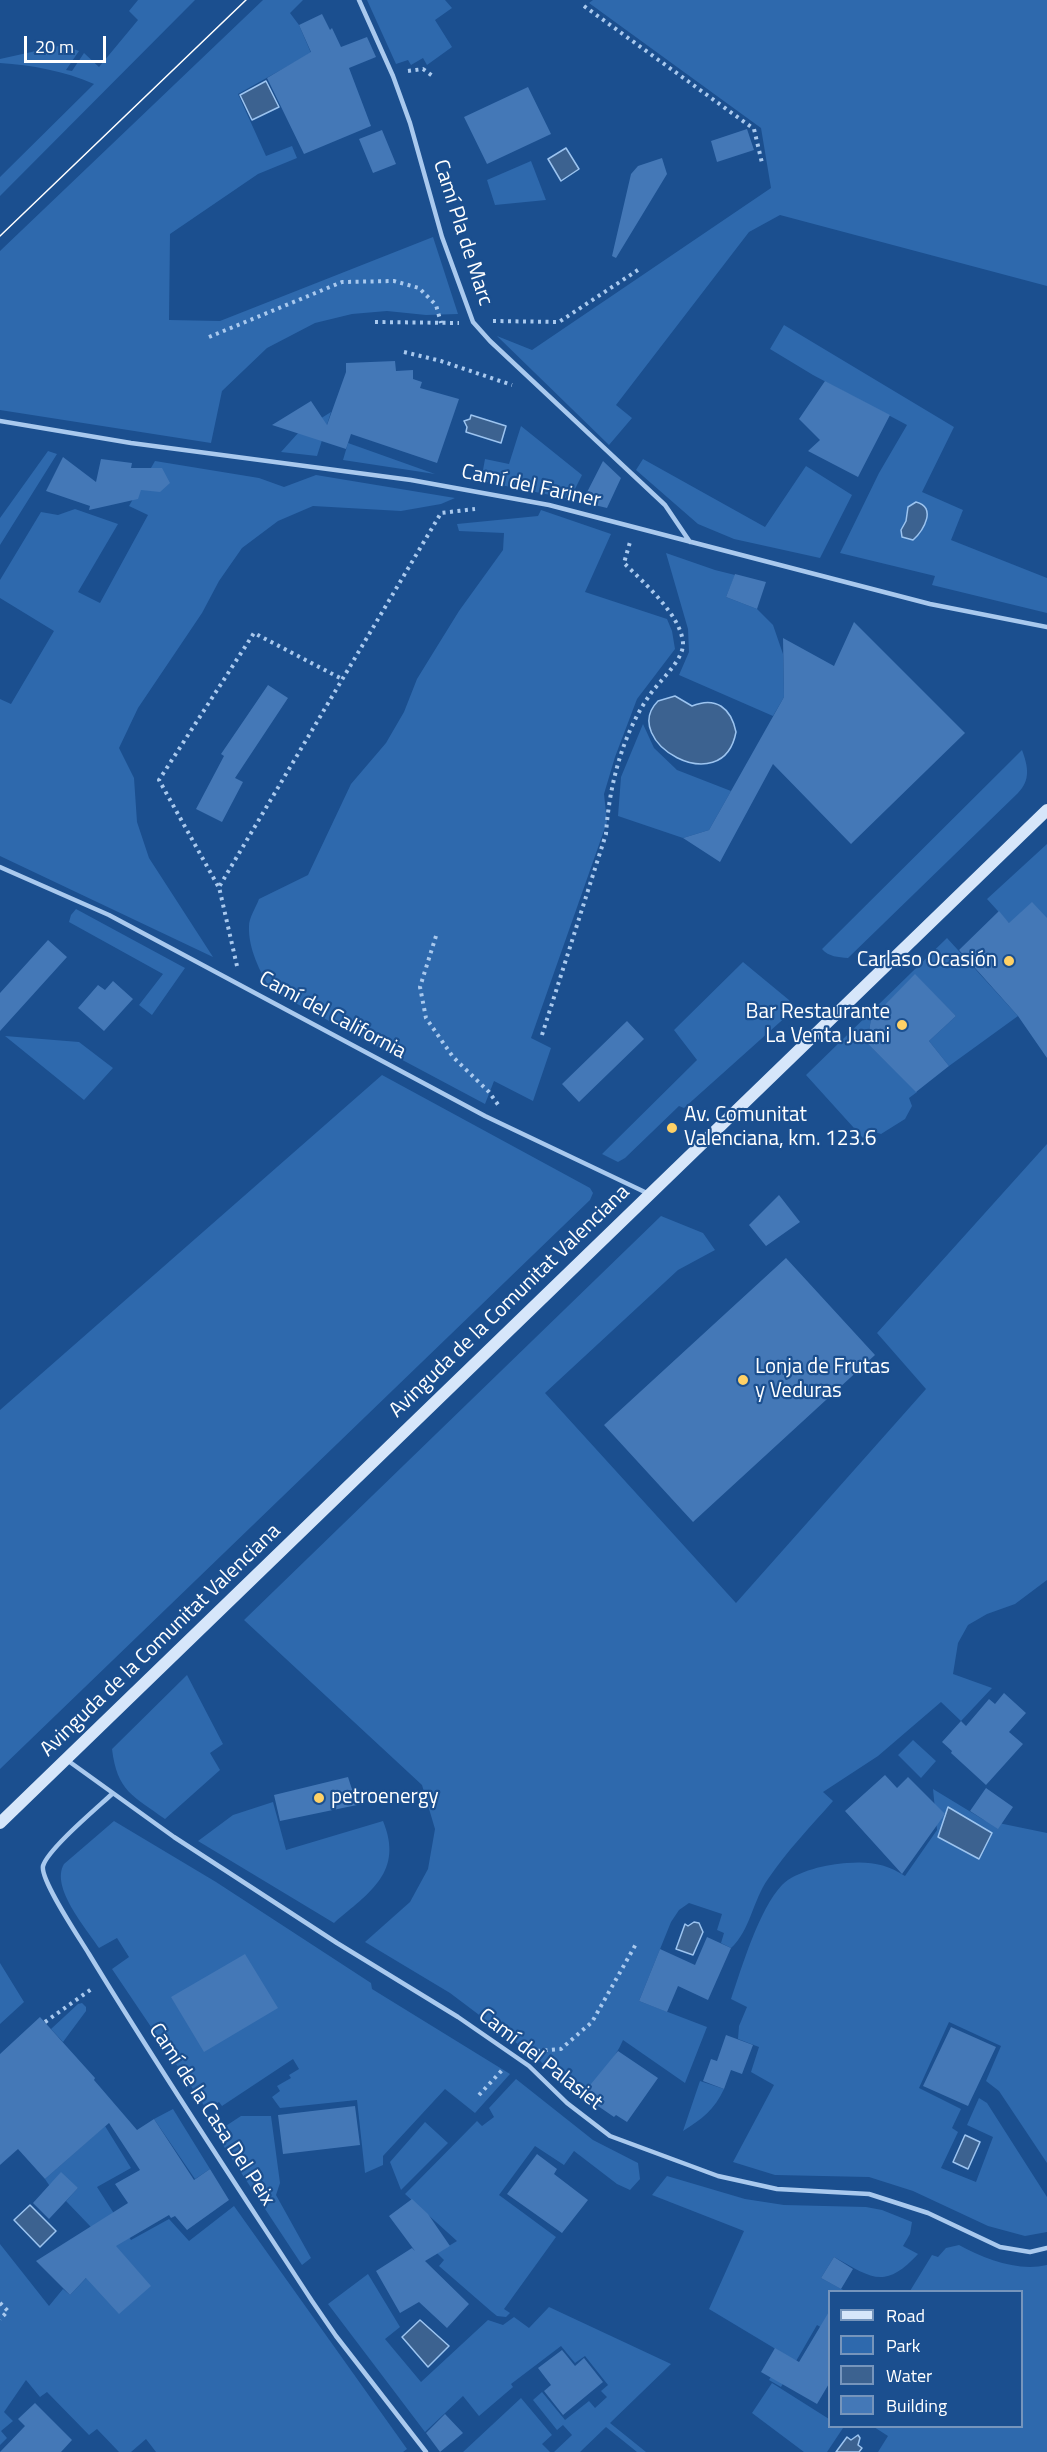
<!DOCTYPE html>
<meta charset="utf-8">
<style>
body{margin:0}
#map{position:relative;width:1047px;height:2452px;overflow:hidden;background:#1b4f8f;font-family:"Titillium Web",sans-serif}
canvas{display:block}
.legend{position:absolute;left:828px;top:2290px;width:195px;height:138px;box-sizing:border-box;background:#1b4f8f;border:2px solid #7695bc;margin:0;padding:8px 10px;list-style:none;font-size:18px;color:#fff}
.legend li{display:flex;align-items:center;gap:12px;height:30px}
.legend b{width:30px;border:2px solid #7695bc}
.scale{position:absolute;left:24px;top:36px;width:82px;height:27px;box-sizing:border-box;border:3px solid #fff;border-top:0;padding-left:8px;font-size:18px;line-height:21px;white-space:nowrap;color:#fff;-webkit-text-stroke:4px #1b4f8f;paint-order:stroke}
</style>
<div id="map">
<canvas width="1047" height="2452"></canvas>
<ul class="legend">
<li><b style="height:8px;background:#d6e6fa"></b>Road</li>
<li><b style="height:16px;background:#2e69ad"></b>Park</li>
<li><b style="height:16px;background:#3c6290"></b>Water</li>
<li><b style="height:16px;background:#4478b7"></b>Building</li>
</ul>
<div class="scale">20 m</div>
</div>
<script>
const context = document.querySelector('canvas').getContext('2d');
context.lineJoin = 'round';
function fill(path, color) {
  context.fillStyle = color;
  context.fill(path, 'evenodd');
}
function strokePath(path, color, width, dash) {
  context.strokeStyle = color;
  context.lineWidth = width;
  context.lineCap = dash ? 'butt' : 'round';
  context.setLineDash(dash || []);
  context.stroke(path);
}
function drawText(font, color, halo, rows, align = 'center') {
  context.font = font + ' "Titillium Web",sans-serif';
  context.lineWidth = 4.5;
  context.setLineDash([]);
  context.textBaseline = 'middle';
  context.strokeStyle = halo;
  context.fillStyle = color;
  for (const [text, x, y, turn = 0] of rows) {
    context.save();
    context.translate(x, y);
    context.rotate((+turn || 0) * Math.PI / 180);
    context.textAlign = isNaN(turn) ? turn : align;
    if (halo) context.strokeText(text, 0, 0);
    context.fillText(text, 0, 0);
    context.restore();
  }
}
const green = new Path2D(`
 M 138,0 L 195,0 L 0,196 L 0,177 L 94,84 C 65,71 31,65 0,63 L 0,59 L 63,45 L 79,51 L 66,70 L 72,71 L 84,53 L 99,67 L 138,20 L 129,11 Z
 M 263,0 L 303,0 L 290,13 L 299,25 L 311,53 L 238,94 L 266,156 L 292,146 L 297,158 L 258,174 L 170,234 L 169,320 L 220,321 L 433,237 L 458,314 L 426,315 L 387,311 L 352,314 L 315,323 L 267,348 L 222,391 L 211,443 L 0,410 L 0,251 Z
 M 367,0 L 445,0 L 452,8 L 435,20 L 452,47 L 427,65 L 423,58 L 411,65 L 408,60 L 396,64 Z
 M 593,0 L 1047,0 L 1047,286 L 780,215 L 749,232 L 616,405 L 632,418 L 609,445 L 497,336 L 532,350 L 771,188 L 761,128 L 589,3 Z
 M 531,161 L 546,200 L 495,205 L 487,180 Z
 M 784,325 L 954,427 L 922,492 L 963,510 L 951,540 L 1047,578 L 1047,613 L 932,585 L 935,576 L 840,553 L 879,473 L 907,425 L 813,375 L 770,349 Z
 M 331,412 L 317,456 L 281,452 L 299,432 Z
 M 521,426 L 582,475 L 570,499 L 481,481 L 485,459 L 509,464 Z
 M 348,443 L 435,474 L 343,460 Z
 M 48,451 L 57,454 L 0,545 L 0,518 Z
 M 643,459 L 765,527 L 806,466 L 852,495 L 820,558 L 734,539 L 698,524 L 636,470 Z
 M 155,461 L 259,478 L 284,487 L 316,475 L 455,498 L 441,504 L 401,511 L 313,506 L 278,521 L 242,548 L 219,581 L 202,613 L 138,708 L 119,748 L 134,778 L 137,822 L 149,858 L 213,957 L 0,856 L 0,699 L 11,704 L 54,631 L 0,598 L 0,580 L 41,512 L 58,515 L 75,509 L 118,524 L 78,592 L 100,603 L 148,515 L 129,506 Z
 M 541,510 L 611,534 L 585,592 L 667,619 L 672,631 L 675,649 L 637,699 L 615,757 L 604,794 L 607,822 L 531,1038 L 551,1048 L 533,1101 L 494,1081 L 485,1104 L 271,990 C 260,972 248,948 249,926 C 249,918 256,907 259,899 L 308,875 L 351,784 L 386,743 L 404,712 L 417,679 L 433,653 L 459,611 L 503,550 L 504,533 L 459,531 L 457,524 L 538,516 Z
 M 666,553 L 715,570 L 735,575 L 726,597 L 757,609 L 773,625 L 783,654 L 784,697 L 773,716 L 679,675 L 689,652 L 688,629 Z
 M 643,724 L 654,748 L 677,770 L 731,791 L 709,830 L 683,838 L 618,816 L 621,777 Z
 M 1022,750 C 1028,766 1031,780 1018,793 L 848,958 C 838,957 829,957 822,949 Z
 M 1047,844 L 1047,965 L 987,899 Z
 M 76,909 L 185,968 L 152,1015 L 139,1005 L 163,974 L 69,922 L 71,915 Z
 M 947,938 L 1018,1016 L 949,1066 L 929,1041 L 956,1016 L 915,975 L 871,1019 L 867,1043 L 917,1092 L 909,1098 L 912,1106 L 905,1119 L 881,1134 L 872,1131 L 863,1138 L 806,1075 Z
 M 743,962 L 789,1000 L 791,1007 L 789,1014 L 684,1108 L 679,1106 L 625,1158 L 618,1162 L 602,1154 L 697,1060 L 674,1030 Z
 M 5,1036 L 79,1042 L 113,1068 L 84,1100 Z
 M 382,1075 L 590,1188 L 593,1193 L 590,1200 L 0,1769 L 0,1410 Z
 M 1047,1144 L 1047,1580 L 1015,1604 L 987,1614 L 968,1625 L 958,1643 L 953,1674 L 992,1688 L 961,1721 L 941,1702 L 878,1756 L 823,1792 L 833,1801 C 811,1826 787,1851 768,1879 C 753,1900 750,1931 731,1948 L 721,1943 L 724,1933 L 717,1930 L 722,1914 L 689,1903 L 679,1910 L 671,1922 L 639,2001 L 707,2027 L 685,2083 L 623,2040 C 615,2059 601,2074 588,2089 L 574,2080 L 569,2087 L 539,2060 L 450,1993 L 365,1942 L 410,1902 L 428,1869 L 435,1829 L 422,1785 L 244,1620 L 661,1216 L 703,1233 L 715,1250 L 678,1270 L 545,1393 L 736,1603 L 926,1389 L 877,1333 Z
 M 187,1675 L 223,1744 L 210,1753 L 220,1770 L 165,1819 C 133,1796 117,1791 112,1749 Z
 M 913,1740 L 936,1761 L 921,1778 L 898,1755 Z
 M 933,1789 L 984,1820 L 1047,1833 L 1047,2163 L 999,2091 L 986,2081 L 1001,2046 L 949,2022 L 919,2088 L 961,2109 L 952,2128 L 958,2132 L 941,2168 L 976,2182 L 993,2137 L 967,2125 L 979,2098 L 987,2103 L 1047,2197 L 1047,2232 L 1025,2236 L 988,2226 L 913,2191 L 869,2177 L 775,2175 L 733,2162 L 774,2085 L 751,2072 L 759,2047 L 738,2039 L 739,2026 L 747,2007 L 731,1999 C 742,1967 759,1909 782,1885 C 796,1871 828,1864 847,1863 C 869,1861 887,1864 905,1876 L 937,1830 Z
 M 273,1802 L 286,1850 L 383,1821 C 404,1872 370,1892 334,1923 L 198,1841 L 233,1815 Z
 M 114,1821 L 216,1882 L 371,1983 L 372,1989 L 510,2074 L 475,2113 L 445,2089 L 383,2156 L 383,2165 L 365,2173 L 357,2100 L 280,2108 L 272,2097 L 280,2091 L 277,2086 L 291,2078 L 289,2075 L 299,2069 L 293,2059 L 222,2106 L 219,2102 L 207,2110 L 112,1969 L 129,1957 L 117,1938 L 99,1948 C 86,1928 50,1887 64,1864 Z
 M 0,1963 L 24,2002 L 0,2024 Z
 M 82,2003 L 86,2007 L 86,2011 L 63,2042 L 51,2029 L 78,2004 Z
 M 516,2079 L 593,2140 L 638,2163 L 640,2179 L 630,2190 L 617,2184 L 574,2151 L 564,2165 L 535,2146 L 499,2195 L 556,2237 L 504,2309 L 510,2313 L 506,2317 L 497,2316 L 492,2312 L 439,2266 L 444,2260 L 437,2253 L 457,2241 L 405,2194 L 477,2121 L 482,2126 L 494,2117 L 489,2108 Z
 M 700,2081 L 724,2089 C 715,2109 701,2120 683,2131 Z
 M 173,2109 L 210,2169 L 195,2179 L 154,2119 Z
 M 241,2116 L 271,2116 L 280,2183 L 276,2195 L 311,2258 L 302,2265 L 215,2133 Z
 M 425,2122 L 448,2143 L 401,2190 L 390,2162 Z
 M 105,2126 L 131,2168 L 97,2187 L 131,2240 L 169,2219 L 189,2241 L 234,2206 L 407,2449 L 403,2452 L 156,2452 L 146,2439 L 131,2452 L 119,2452 L 97,2429 L 89,2435 L 47,2392 L 40,2397 L 26,2380 L 4,2412 L 13,2421 L 1,2431 L 7,2438 L 0,2445 L 0,2244 L 49,2306 L 63,2289 L 70,2295 L 113,2250 L 66,2201 L 78,2188 L 49,2185 L 45,2179 Z
 M 667,2176 L 745,2199 L 784,2205 L 866,2207 L 882,2210 L 912,2222 L 910,2234 L 903,2246 L 918,2254 C 884,2291 871,2277 834,2257 L 821,2278 L 845,2291 L 830,2292 L 829,2319 L 824,2329 L 817,2325 L 781,2387 L 769,2380 L 784,2354 L 709,2309 L 744,2231 L 652,2195 Z
 M 959,2245 C 985,2259 1018,2272 1047,2265 L 1047,2452 L 878,2452 L 888,2436 L 874,2427 L 1022,2426 L 1022,2292 L 910,2291 L 932,2255 L 938,2257 L 946,2248 Z
 M 368,2274 L 400,2327 L 385,2339 L 421,2382 L 488,2320 L 503,2325 L 514,2317 L 529,2328 L 549,2307 L 671,2364 L 610,2423 L 646,2452 L 637,2452 L 606,2427 L 580,2452 L 554,2452 L 572,2435 L 563,2425 L 557,2430 L 533,2400 L 542,2392 L 565,2420 L 589,2401 L 595,2408 L 607,2397 L 601,2391 L 608,2385 L 585,2356 L 575,2363 L 561,2346 L 511,2384 L 513,2387 L 479,2416 L 463,2396 L 425,2432 L 328,2304 Z
 M 772,2383 L 829,2419 L 830,2426 L 843,2428 L 827,2452 L 804,2452 L 752,2413 Z
 M 521,2398 L 552,2435 L 542,2444 L 550,2452 L 463,2452 Z`);
const water = new Path2D(`
 M 266,81 L 279,107 L 252,120 L 240,95 Z
 M 566,148 L 579,169 L 561,181 L 548,159 Z
 M 471,415 L 506,426 L 501,443 L 466,432 L 467,427 L 464,421 L 470,419 Z
 M 916,502 C 937,507 924,530 913,540 L 902,537 L 901,530 L 906,521 L 908,507 Z
 M 675,696 L 692,706 C 716,696 731,708 736,732 C 723,802 618,741 658,701 Z
 M 948,1807 L 992,1833 L 979,1859 L 938,1837 Z
 M 694,1922 L 699,1923 L 703,1932 L 693,1955 L 676,1949 L 685,1924 L 688,1926 Z
 M 965,2135 L 980,2142 L 968,2169 L 953,2162 Z
 M 30,2205 L 56,2231 L 40,2247 L 14,2220 Z
 M 420,2320 L 449,2346 L 428,2367 L 402,2337 Z
 M 858,2435 L 860,2438 L 858,2445 L 862,2448 L 859,2452 L 836,2452 L 847,2437 L 851,2440 Z`);
const building = new Path2D(`
 M 322,14 L 330,30 L 332,28 L 341,47 L 367,37 L 376,57 L 349,68 L 371,126 L 304,154 L 267,78 L 311,52 L 299,25 Z
 M 528,87 L 551,134 L 487,164 L 464,117 Z
 M 747,129 L 754,150 L 717,162 L 711,141 Z
 M 382,130 L 396,164 L 373,173 L 359,139 Z
 M 662,158 L 667,174 L 616,258 L 612,256 L 631,174 L 638,166 Z
 M 395,361 L 396,371 L 413,370 L 413,379 L 422,382 L 420,388 L 459,399 L 437,463 L 351,434 L 346,449 L 272,425 L 311,401 L 327,425 L 346,372 L 346,363 Z
 M 825,381 L 890,415 L 858,477 L 808,451 L 820,440 L 799,419 Z
 M 63,457 L 96,482 L 101,459 L 132,463 L 131,468 L 162,468 L 170,483 L 160,492 L 141,490 L 138,499 L 89,510 L 90,506 L 46,491 Z
 M 603,461 L 621,478 L 607,508 L 582,502 Z
 M 735,574 L 766,582 L 757,609 L 726,597 Z
 M 854,622 L 965,733 L 851,844 L 773,764 L 720,862 L 683,838 L 709,830 L 784,697 L 783,638 L 834,666 Z
 M 268,685 L 288,698 L 235,778 L 243,782 L 222,822 L 196,809 L 224,756 L 221,754 Z
 M 1032,902 L 1047,918 L 1047,1058 L 1018,1016 L 959,950 L 999,911 L 1009,923 Z
 M 48,940 L 67,957 L 0,1031 L 0,993 Z
 M 915,974 L 956,1016 L 929,1041 L 949,1066 L 916,1092 L 867,1043 L 871,1019 Z
 M 113,981 L 133,999 L 104,1031 L 78,1008 L 98,985 L 105,990 Z
 M 627,1021 L 644,1039 L 579,1102 L 562,1084 Z
 M 779,1195 L 800,1222 L 766,1246 L 749,1225 Z
 M 786,1258 L 875,1355 L 693,1522 L 604,1425 Z
 M 1004,1693 L 1026,1713 L 1009,1732 L 1023,1744 L 986,1785 L 951,1753 L 952,1751 L 942,1742 L 961,1721 L 966,1726 L 989,1699 L 995,1704 Z
 M 885,1775 L 897,1788 L 908,1777 L 945,1814 L 902,1874 L 845,1811 Z
 M 348,1777 L 357,1805 L 280,1821 L 274,1795 Z
 M 986,1788 L 1013,1807 L 998,1829 L 970,1811 Z
 M 707,1937 L 731,1948 L 708,2000 L 678,1986 L 667,2012 L 639,2001 L 660,1949 L 695,1965 Z
 M 245,1954 L 278,2008 L 204,2052 L 171,1997 Z
 M 40,2017 L 95,2078 L 94,2080 L 137,2130 L 154,2119 L 194,2180 L 210,2169 L 229,2200 L 187,2230 L 175,2216 L 171,2218 L 169,2215 L 116,2246 L 151,2286 L 119,2314 L 86,2278 L 70,2295 L 36,2261 L 128,2203 L 115,2184 L 140,2170 L 109,2123 L 45,2179 L 18,2149 L 0,2165 L 0,2054 Z
 M 951,2027 L 996,2047 L 968,2106 L 923,2086 Z
 M 726,2035 L 753,2045 L 742,2074 L 731,2070 L 724,2089 L 703,2081 L 711,2059 L 717,2061 Z
 M 618,2051 L 658,2078 L 627,2122 L 616,2115 L 614,2117 L 582,2095 Z
 M 355,2106 L 360,2145 L 283,2154 L 278,2115 Z
 M 537,2154 L 557,2169 L 554,2174 L 588,2200 L 562,2233 L 507,2194 Z
 M 61,2172 L 78,2188 L 49,2219 L 33,2203 Z
 M 412,2199 L 428,2214 L 450,2246 L 425,2261 L 469,2304 L 447,2328 L 419,2302 L 400,2313 L 376,2271 L 412,2248 L 415,2251 L 389,2216 Z
 M 834,2257 L 853,2269 L 841,2289 L 821,2278 Z
 M 830,2310 L 830,2382 L 817,2404 L 761,2372 L 775,2348 L 799,2362 Z
 M 562,2350 L 575,2366 L 584,2358 L 603,2382 L 563,2415 L 544,2391 L 551,2385 L 538,2368 Z
 M 35,2403 L 72,2440 L 61,2452 L 0,2452 L 25,2426 L 18,2419 Z
 M 445,2414 L 463,2433 L 440,2452 L 426,2433 Z`);
const path = new Path2D(`
 M 584,6 L 754,129 L 762,163
 M 408,71 L 423,69 L 434,77
 M 493,321 L 559,322 L 641,268
 M 375,322 L 459,323
 M 209,337 L 342,282 L 394,281 L 419,288 L 436,305 L 441,323
 M 404,352 L 441,361 L 512,385
 M 218,886 L 159,780 L 254,633 L 342,679
 M 436,936 L 420,987 L 426,1018 L 453,1057 L 489,1092 L 499,1106
 M 237,966 L 219,887 L 441,513 L 475,509
 M 542,1035 L 606,834 C 609,787 622,735 649,696 C 659,681 684,660 683,643 C 681,615 643,582 624,563 L 630,542
 M 45,2022 L 93,1988
 M 537,2051 L 561,2049 L 592,2022 L 636,1944
 M 479,2095 L 504,2068
 M 0,2303 L 8,2311 L 0,2319`);
const lane = new Path2D(`
 M 359,0 L 393,76 L 410,123 L 442,237 L 473,322 L 490,341 L 665,505 L 690,542
 M 0,421 L 131,443 L 411,480 L 549,505 L 930,604 L 1047,627
 M 0,867 L 109,915 L 485,1116 L 649,1194
 M 67,1760 L 174,1837 L 337,1943 L 458,2017 L 529,2066 L 567,2103 L 610,2136 L 718,2176 L 777,2189 L 869,2194 L 928,2213 L 1000,2247 L 1030,2252 L 1047,2248
 M 112,1794 C 97,1808 48,1849 43,1866 C 40,1880 80,1939 89,1954 C 160,2071 237,2186 312,2301 L 336,2336 L 426,2452`);
const secondary = new Path2D(`
 M 0,1823 L 1047,810`);
const tram = new Path2D(`
 M 0,236 L 246,0`);
const markers = [
 [1009,961,6,"#ffd166"],
 [902,1025,6,"#ffd166"],
 [672,1128,6,"#ffd166"],
 [743,1380,6,"#ffd166"],
 [319,1798,6,"#ffd166"]
];
const streetNames = [
 ["Camí Pla de Marc",462,233,72],
 ["Camí del Fariner",531,487,12],
 ["Camí del California",332,1016,28],
 ["Avinguda de la Comunitat Valenciana",510,1302,-44],
 ["Avinguda de la Comunitat Valenciana",161,1641,-44],
 ["Camí del Palasiet",540,2060,38],
 ["Camí de la Casa Del Peix",211,2115,57]
];
const poiNames = [
 ["Carlaso Ocasión",997,961,"right"],
 ["Bar Restaurante",890,1013,"right"],
 ["La Venta Juani",890,1037,"right"],
 ["Av. Comunitat",684,1116],
 ["Valenciana, km. 123.6",684,1140],
 ["Lonja de Frutas",755,1368],
 ["y Veduras",755,1392],
 ["petroenergy",331,1798]
];
fill(green, '#2e69ad');
fill(water, '#3c6290');
strokePath(water, '#9cc4f0', 1.5);
fill(building, '#4478b7');
strokePath(path, '#a9c9ee', 4, [3, 4.5]);
strokePath(lane, '#a9c9ee', 4.5);
strokePath(secondary, '#d6e6fa', 12);
strokePath(tram, '#fff', 1.5);
for (const [x, y, r, color] of markers) {
  const dot = new Path2D();
  dot.arc(x, y, r, 0, 2 * Math.PI);
  context.fillStyle = color;
  context.fill(dot);
  strokePath(dot, '#1b4f8f', 2);
}
drawText('21px', '#fff', '#1b4f8f', streetNames);
drawText('21px', '#fff', '#1b4f8f', poiNames, 'left');
</script>
